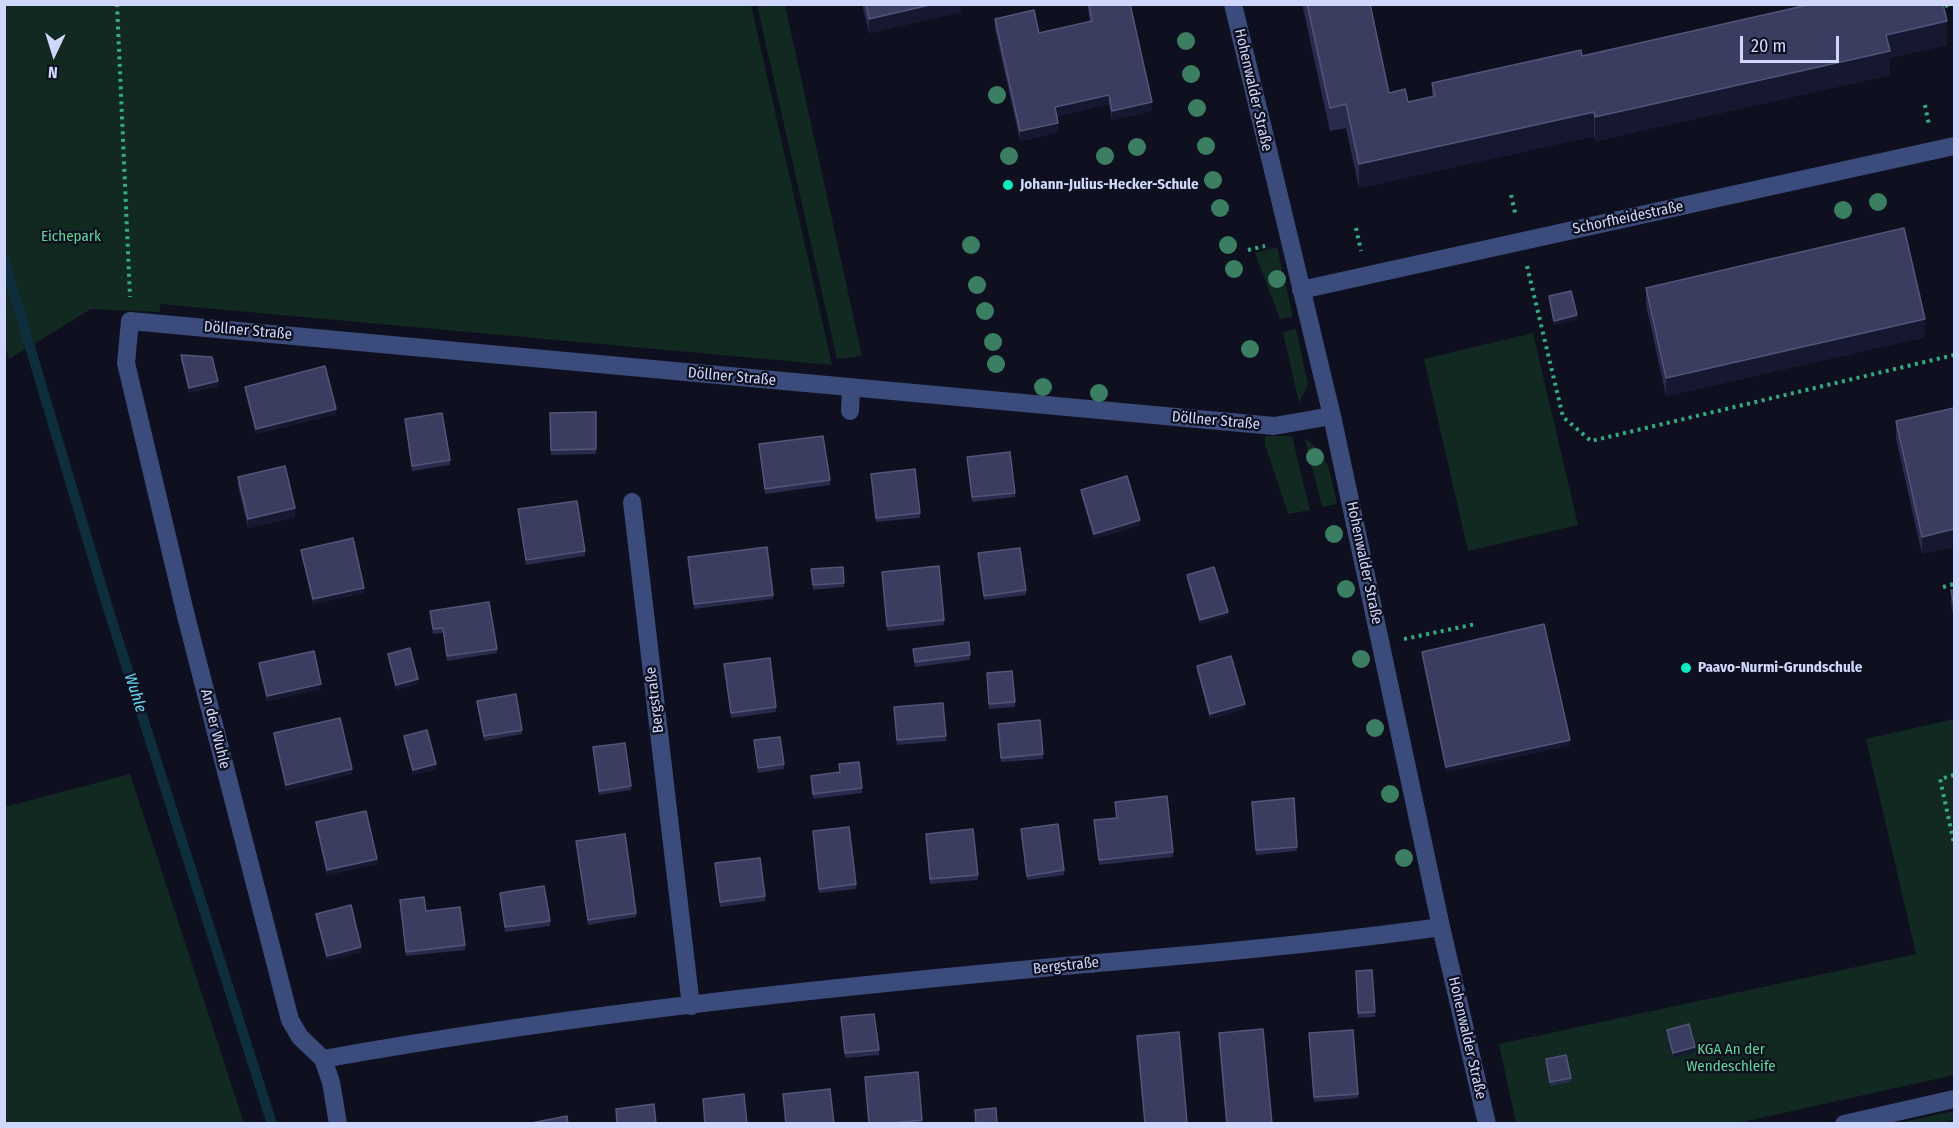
<!DOCTYPE html>
<meta charset="utf-8">
<style>
body{margin:0}
#map{position:relative;width:1959px;height:1128px;overflow:hidden;background:#0e101f;font-family:"Fira Sans Condensed",sans-serif}
canvas{display:block}
.frame{position:absolute;inset:0;border:6px solid #cfd7fc;pointer-events:none}
.north{position:absolute;left:24px;top:24px;width:60px;height:60px;-webkit-text-stroke:4px #0e101f;paint-order:stroke;rotate:184deg;font-size:16px;font-weight:700;line-height:24px;text-align:center;color:#cfd7fc}
.north::after{content:'';display:block;margin:auto;width:21px;height:27px;background:#cfd7fc;clip-path:polygon(50% 0,100% 100%,50% 72%,0 100%)}
.scale{position:absolute;left:1740px;top:36px;width:99px;height:27px;box-sizing:border-box;border:3px solid #cfd7fc;border-top:0;padding-left:8px;font-size:18px;line-height:21px;white-space:nowrap;color:#cfd7fc;-webkit-text-stroke:4px #0e101f;paint-order:stroke}
</style>
<div id="map">
<canvas width="1959" height="1128"></canvas>
<div class="frame"></div>
<div class="north">N</div>
<div class="scale">20 m</div>
</div>
<script>
const context = document.querySelector('canvas').getContext('2d');
context.lineJoin = 'round';
function fill(path, color) {
  context.fillStyle = color;
  context.fill(path, 'evenodd');
}
function strokePath(path, color, width, dash) {
  context.strokeStyle = color;
  context.lineWidth = width;
  context.lineCap = dash ? 'butt' : 'round';
  context.setLineDash(dash || []);
  context.stroke(path);
}
function drawText(font, color, halo, rows, align = 'center') {
  context.font = font + ' "Fira Sans Condensed",sans-serif';
  context.lineWidth = 4.5;
  context.setLineDash([]);
  context.textBaseline = 'middle';
  context.strokeStyle = halo;
  context.fillStyle = color;
  for (const [text, x, y, turn = 0] of rows) {
    context.save();
    context.translate(x, y);
    context.rotate((+turn || 0) * Math.PI / 180);
    context.textAlign = isNaN(turn) ? turn : align;
    if (halo) context.strokeText(text, 0, 0);
    context.fillText(text, 0, 0);
    context.restore();
  }
}
const green = new Path2D(`
 M 4,5 L 751,5 L 832,365 L 160,304 L 160,312 L 91,309 L 9,359 L 4,343 Z
 M 757,5 L 785,5 L 862,356 L 837,359 Z
 M 1277,247 L 1293,317 L 1280,319 L 1255,253 Z
 M 1296,329 L 1308,384 L 1299,403 L 1283,332 Z
 M 1533,333 L 1578,525 L 1468,551 L 1424,359 Z
 M 1265,436 L 1292,436 L 1310,510 L 1288,514 L 1265,445 Z
 M 1305,439 C 1330,454 1331,477 1337,504 L 1322,507 Z
 M 1954,719 L 1954,1075 L 1738,1123 L 1516,1123 L 1499,1044 L 1916,954 L 1866,739 Z
 M 130,774 L 244,1123 L 5,1123 L 5,807 Z
 M 1954,1111 L 1954,1120 L 1940,1123 L 1897,1123 Z`);
const stream = new Path2D(`
 M 4,260 L 107,605 L 272,1124`);
const path = new Path2D(`
 M 117,4 L 130,297
 M 1945,6 L 1952,4
 M 1925,105 L 1929,125
 M 1511,195 L 1516,217
 M 1356,228 L 1361,251
 M 1248,250 L 1265,246
 M 1527,266 L 1563,417 L 1591,441 L 1954,355
 M 1943,587 L 1954,584
 M 1404,639 L 1476,624
 M 1954,775 L 1940,779 L 1954,843`);
const minor = new Path2D(`
 M 1233,4 L 1332,416 L 1441,927 L 1487,1124
 M 1301,290 L 1954,146
 M 850,411 L 851,388
 M 632,502 L 691,1006
 M 323,1059 C 579,1013 839,986 1098,963 C 1213,953 1327,943 1441,927
 M 338,1124 L 331,1082 L 323,1059 L 300,1037 L 290,1020 L 186,616 L 126,363 L 130,321 L 1274,426 L 1332,416
 M 1844,1124 L 1954,1099`);
const trees = [
 [1186,41],
 [1191,74],
 [997,95],
 [1197,108],
 [1206,146],
 [1137,147],
 [1009,156],
 [1105,156],
 [1213,180],
 [1878,202],
 [1220,208],
 [1843,210],
 [971,245],
 [1228,245],
 [1234,269],
 [1277,279],
 [977,285],
 [985,311],
 [993,342],
 [1250,349],
 [996,364],
 [1043,387],
 [1099,393],
 [1315,457],
 [1334,534],
 [1346,589],
 [1361,659],
 [1375,728],
 [1390,794],
 [1404,858]
];
const wall = new Path2D(`
 M 862,4 L 961,4 L 961,12 L 869,33 Z
 M 1087,4 L 1130,4 L 1152,111 L 1112,120 L 1109,104 L 1057,116 L 1058,132 L 1020,141 L 995,29 L 995,19 L 1039,33 L 1090,22 Z
 M 1302,4 L 1370,4 L 1389,93 L 1408,102 L 1432,97 L 1432,83 L 1582,56 L 1947,45 L 1890,58 L 1890,75 L 1595,141 L 1594,136 L 1359,188 L 1346,128 L 1330,131 Z
 M 1646,288 L 1925,337 L 1666,396 L 1646,305 Z
 M 1549,296 L 1577,319 L 1554,325 L 1549,301 Z
 M 181,355 L 218,386 L 189,393 L 181,360 Z
 M 245,387 L 336,414 L 256,434 L 245,391 Z
 M 1954,408 L 1954,547 L 1922,554 L 1896,439 L 1896,421 Z
 M 596,412 L 596,454 L 551,455 L 550,413 Z
 M 405,419 L 450,460 L 450,465 L 412,471 Z
 M 759,444 L 830,480 L 830,485 L 765,494 Z
 M 967,457 L 1015,493 L 1015,497 L 972,502 Z
 M 871,474 L 920,513 L 920,518 L 876,522 Z
 M 238,477 L 295,517 L 248,528 L 238,486 Z
 M 1081,490 L 1140,525 L 1094,539 L 1081,494 Z
 M 518,509 L 585,551 L 585,556 L 526,565 Z
 M 301,550 L 364,593 L 313,604 L 301,554 Z
 M 978,553 L 1026,590 L 1026,595 L 984,600 Z
 M 688,557 L 773,595 L 773,599 L 694,609 Z
 M 843,567 L 844,587 L 813,590 L 811,574 Z
 M 882,572 L 944,620 L 944,625 L 887,631 Z
 M 1187,575 L 1228,616 L 1200,624 L 1187,580 Z
 M 1951,590 L 1954,590 L 1954,620 L 1951,604 Z
 M 430,611 L 497,649 L 497,653 L 447,661 L 443,633 L 433,634 Z
 M 913,649 L 970,655 L 970,660 L 915,667 Z
 M 1422,652 L 1570,745 L 1446,772 L 1422,657 Z
 M 388,654 L 418,684 L 396,690 L 388,658 Z
 M 259,663 L 321,689 L 267,701 L 259,668 Z
 M 724,664 L 776,707 L 776,712 L 731,718 Z
 M 1197,666 L 1245,709 L 1210,719 L 1197,671 Z
 M 987,678 L 1015,702 L 1015,707 L 989,709 Z
 M 477,701 L 522,730 L 522,734 L 484,741 L 477,706 Z
 M 894,711 L 946,736 L 946,741 L 897,745 Z
 M 998,729 L 1043,754 L 1043,759 L 1001,762 Z
 M 274,733 L 352,774 L 286,790 L 274,738 Z
 M 404,736 L 436,769 L 413,775 L 404,740 Z
 M 754,740 L 784,764 L 784,769 L 758,773 Z
 M 593,747 L 631,786 L 631,790 L 599,795 Z
 M 839,764 L 862,788 L 862,793 L 813,799 L 811,776 L 840,772 Z
 M 1115,802 L 1173,852 L 1173,857 L 1099,865 L 1094,820 L 1116,818 Z
 M 1252,806 L 1297,847 L 1297,851 L 1256,855 Z
 M 316,822 L 377,864 L 327,875 L 316,827 Z
 M 1021,829 L 1064,870 L 1064,875 L 1027,880 Z
 M 813,831 L 856,884 L 856,889 L 819,893 Z
 M 926,834 L 978,875 L 978,880 L 930,884 Z
 M 576,841 L 636,913 L 636,917 L 588,925 Z
 M 715,863 L 765,896 L 765,901 L 720,907 Z
 M 500,893 L 550,921 L 550,926 L 505,932 Z
 M 400,900 L 426,911 L 465,945 L 465,950 L 406,956 Z
 M 316,914 L 361,952 L 327,961 L 316,919 Z
 M 1356,971 L 1375,1012 L 1375,1017 L 1358,1018 Z
 M 841,1017 L 879,1050 L 879,1055 L 845,1058 Z
 M 1667,1030 L 1695,1052 L 1673,1058 L 1667,1035 Z
 M 1219,1033 L 1272,1124 L 1226,1124 L 1219,1042 Z
 M 1309,1038 L 1358,1094 L 1358,1098 L 1314,1102 Z
 M 1546,1059 L 1571,1078 L 1571,1082 L 1550,1086 Z
 M 918,1072 L 922,1124 L 869,1124 L 865,1077 Z
 M 703,1099 L 747,1124 L 704,1124 Z`);
const shadedWall = new Path2D(`
 M 934,4 L 961,4 L 961,12 L 869,33 L 869,19 Z
 M 1947,21 L 1947,45 L 1890,58 L 1890,75 L 1595,141 L 1595,117 L 1886,35 Z
 M 1109,95 L 1109,104 L 1055,116 L 1055,107 Z
 M 1152,102 L 1152,111 L 1112,120 L 1112,111 Z
 M 1594,112 L 1594,136 L 1359,188 L 1359,164 Z
 M 1058,123 L 1058,132 L 1020,141 L 1020,131 Z
 M 1577,315 L 1577,319 L 1554,325 L 1554,321 Z
 M 1925,319 L 1925,337 L 1666,396 L 1666,378 Z
 M 218,381 L 218,386 L 189,393 L 189,388 Z
 M 336,409 L 336,414 L 256,434 L 256,429 Z
 M 295,508 L 295,517 L 248,528 L 248,519 Z
 M 1140,520 L 1140,525 L 1094,539 L 1094,534 Z
 M 1954,529 L 1954,547 L 1922,554 L 1922,537 Z
 M 364,588 L 364,593 L 313,604 L 313,599 Z
 M 1228,612 L 1228,616 L 1200,624 L 1200,620 Z
 M 418,679 L 418,684 L 396,690 L 396,685 Z
 M 321,684 L 321,689 L 267,701 L 267,696 Z
 M 1245,704 L 1245,709 L 1210,719 L 1210,714 Z
 M 1570,740 L 1570,745 L 1446,772 L 1446,767 Z
 M 436,764 L 436,769 L 413,775 L 413,770 Z
 M 352,769 L 352,774 L 286,790 L 286,785 Z
 M 377,859 L 377,864 L 327,875 L 327,870 Z
 M 361,947 L 361,952 L 327,961 L 327,956 Z
 M 1695,1047 L 1695,1052 L 1673,1058 L 1673,1053 Z`);
const building = new Path2D(`
 M 866,4 L 934,4 L 869,19 Z
 M 1089,4 L 1130,4 L 1152,102 L 1112,111 L 1109,95 L 1055,107 L 1058,123 L 1020,131 L 995,19 L 1034,10 L 1039,33 L 1092,21 Z
 M 1307,4 L 1370,4 L 1389,93 L 1405,89 L 1408,102 L 1435,96 L 1432,83 L 1581,50 L 1582,56 L 1812,4 L 1943,4 L 1947,21 L 1886,35 L 1890,51 L 1595,117 L 1594,112 L 1359,164 L 1346,104 L 1330,108 Z
 M 1904,228 L 1925,319 L 1666,378 L 1646,288 Z
 M 1571,291 L 1577,315 L 1554,321 L 1549,296 Z
 M 181,355 L 212,357 L 218,381 L 189,388 Z
 M 325,366 L 336,409 L 256,429 L 245,387 Z
 M 1954,408 L 1954,529 L 1922,537 L 1896,421 Z
 M 596,412 L 596,449 L 551,450 L 550,413 Z
 M 442,413 L 450,460 L 412,466 L 405,419 Z
 M 823,436 L 830,480 L 765,489 L 759,444 Z
 M 1010,452 L 1015,493 L 972,497 L 967,457 Z
 M 285,466 L 295,508 L 248,519 L 238,477 Z
 M 915,469 L 920,513 L 876,518 L 871,474 Z
 M 1127,476 L 1140,520 L 1094,534 L 1081,490 Z
 M 577,501 L 585,551 L 526,560 L 518,509 Z
 M 353,538 L 364,588 L 313,599 L 301,550 Z
 M 767,547 L 773,595 L 694,604 L 688,557 Z
 M 1020,548 L 1026,590 L 984,596 L 978,553 Z
 M 939,566 L 944,620 L 887,626 L 882,572 Z
 M 843,567 L 844,583 L 813,585 L 811,569 Z
 M 1214,567 L 1228,612 L 1200,620 L 1187,575 Z
 M 1951,590 L 1954,590 L 1954,606 Z
 M 489,602 L 497,649 L 447,656 L 443,628 L 433,629 L 430,611 Z
 M 1544,624 L 1570,740 L 1446,767 L 1422,652 Z
 M 969,642 L 970,655 L 915,662 L 913,649 Z
 M 410,648 L 418,679 L 396,685 L 388,654 Z
 M 314,651 L 321,684 L 267,696 L 259,663 Z
 M 1231,656 L 1245,704 L 1210,714 L 1197,666 Z
 M 770,658 L 776,707 L 731,713 L 724,664 Z
 M 1012,671 L 1015,702 L 989,704 L 987,673 Z
 M 516,694 L 522,730 L 484,736 L 477,701 Z
 M 943,703 L 946,736 L 897,740 L 894,707 Z
 M 340,718 L 352,769 L 286,785 L 274,733 Z
 M 1040,720 L 1043,754 L 1001,758 L 998,724 Z
 M 427,730 L 436,764 L 413,770 L 404,736 Z
 M 780,737 L 784,764 L 758,768 L 754,740 Z
 M 625,743 L 631,786 L 599,791 L 593,747 Z
 M 859,762 L 862,788 L 813,794 L 811,776 L 840,772 L 839,764 Z
 M 1167,796 L 1173,852 L 1099,860 L 1094,820 L 1117,818 L 1115,802 Z
 M 1294,798 L 1297,847 L 1256,850 L 1252,802 Z
 M 366,811 L 377,859 L 327,870 L 316,822 Z
 M 1058,824 L 1064,870 L 1027,876 L 1021,829 Z
 M 849,827 L 856,884 L 819,889 L 813,831 Z
 M 973,829 L 978,875 L 930,879 L 926,834 Z
 M 625,834 L 636,913 L 588,920 L 576,841 Z
 M 760,858 L 765,896 L 720,902 L 715,863 Z
 M 544,886 L 550,921 L 505,927 L 500,893 Z
 M 424,897 L 426,911 L 460,907 L 465,945 L 406,952 L 400,900 Z
 M 351,905 L 361,947 L 327,956 L 316,914 Z
 M 1372,970 L 1375,1012 L 1358,1013 L 1356,971 Z
 M 874,1014 L 879,1050 L 845,1053 L 841,1017 Z
 M 1689,1024 L 1695,1047 L 1673,1053 L 1667,1030 Z
 M 1263,1029 L 1272,1124 L 1227,1124 L 1219,1033 Z
 M 1353,1030 L 1358,1094 L 1314,1097 L 1309,1033 Z
 M 1179,1032 L 1187,1122 L 1174,1124 L 1145,1124 L 1137,1036 Z
 M 1566,1055 L 1571,1078 L 1550,1082 L 1546,1059 Z
 M 918,1072 L 922,1120 L 883,1124 L 869,1124 L 865,1077 Z
 M 830,1089 L 834,1124 L 786,1124 L 783,1094 Z
 M 744,1094 L 747,1124 L 705,1124 L 703,1099 Z
 M 654,1104 L 656,1124 L 617,1124 L 616,1109 Z
 M 996,1108 L 997,1124 L 976,1124 L 975,1110 Z
 M 567,1116 L 568,1124 L 526,1124 Z`);
const markers = [
 [1008,185,6,"#0cebc0"],
 [1686,668,6,"#0cebc0"]
];
const streetNames = [
 ["Hohenwalder Straße",1253,90,77],
 ["Schorfheidestraße",1628,218,-12],
 ["Döllner Straße",248,331,5],
 ["Döllner Straße",732,377,5],
 ["Döllner Straße",1216,421,5],
 ["Hohenwalder Straße",1364,563,78],
 ["Bergstraße",655,700,-97],
 ["An der Wuhle",215,729,76],
 ["Bergstraße",1066,966,-6],
 ["Hohenwalder Straße",1467,1038,77]
];
const poiNames = [
 ["Johann-Julius-Hecker-Schule",1020,185],
 ["Paavo-Nurmi-Grundschule",1698,668]
];
const parkNames = [
 ["Eichepark",71,237],
 ["KGA An der",1731,1050],
 ["Wendeschleife",1731,1067]
];
const waterNames = [
 ["Wuhle",135,693,72]
];
fill(green, '#112921');
strokePath(stream, '#0e2e3e', 10);
strokePath(path, '#34ab81', 4, [3, 4.5]);
strokePath(minor, '#3b4c7c', 18);
context.fillStyle = '#3b7e61';
for (const [x, y] of trees) {
  context.beginPath();
  context.arc(x, y, 9, 0, 2 * Math.PI);
  context.fill();
}
fill(wall, '#282b4c');
fill(shadedWall, '#161832');
fill(building, '#3a3d5f');
strokePath(building, '#515678', 1.5);
for (const [x, y, r, color] of markers) {
  const dot = new Path2D();
  dot.arc(x, y, r, 0, 2 * Math.PI);
  context.fillStyle = color;
  context.fill(dot);
  strokePath(dot, '#0e101f', 2);
}
drawText('15px', '#cfd7fc', '#0e101f', streetNames);
drawText('bold 15px', '#cfd7fc', '#0e101f', poiNames, 'left');
drawText('15px', '#5fd897', '#0e101f', parkNames);
drawText('italic 16px', '#62ddf7', '#0e101f', waterNames);
</script>
